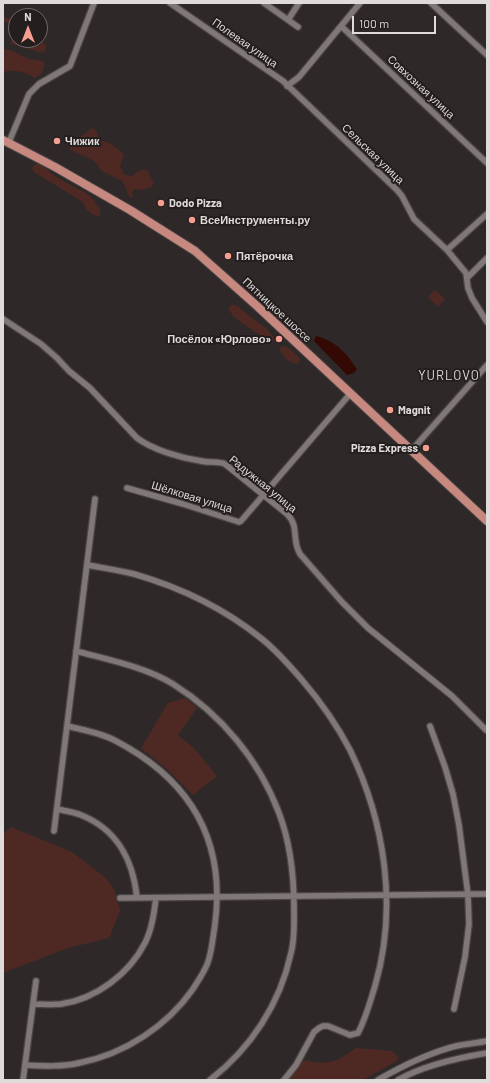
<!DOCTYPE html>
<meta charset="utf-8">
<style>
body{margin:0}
#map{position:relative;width:490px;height:1083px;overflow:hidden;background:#2e2928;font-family:Barlow,sans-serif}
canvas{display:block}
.frame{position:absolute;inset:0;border:4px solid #dedbda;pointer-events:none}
.north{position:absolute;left:8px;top:8px;width:40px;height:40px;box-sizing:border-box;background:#241f1e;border:1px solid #6e6a69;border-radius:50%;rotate:0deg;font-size:11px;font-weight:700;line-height:16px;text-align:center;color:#dedbda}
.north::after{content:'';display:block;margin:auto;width:14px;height:18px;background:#f59d90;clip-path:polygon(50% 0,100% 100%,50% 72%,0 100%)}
.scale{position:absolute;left:352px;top:16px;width:84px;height:18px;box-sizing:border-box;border:2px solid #dedbda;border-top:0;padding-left:5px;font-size:12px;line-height:14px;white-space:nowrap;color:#dedbda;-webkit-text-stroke:3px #241f1e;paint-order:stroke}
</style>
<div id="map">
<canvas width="490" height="1083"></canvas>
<div class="frame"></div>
<div class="north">N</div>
<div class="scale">100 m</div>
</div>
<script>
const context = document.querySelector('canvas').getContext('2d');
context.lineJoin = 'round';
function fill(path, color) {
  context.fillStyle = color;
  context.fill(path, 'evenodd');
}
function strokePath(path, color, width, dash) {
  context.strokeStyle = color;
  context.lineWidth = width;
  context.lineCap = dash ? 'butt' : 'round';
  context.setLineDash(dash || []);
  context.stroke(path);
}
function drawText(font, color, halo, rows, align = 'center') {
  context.font = font + ' Barlow,sans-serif';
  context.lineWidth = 4;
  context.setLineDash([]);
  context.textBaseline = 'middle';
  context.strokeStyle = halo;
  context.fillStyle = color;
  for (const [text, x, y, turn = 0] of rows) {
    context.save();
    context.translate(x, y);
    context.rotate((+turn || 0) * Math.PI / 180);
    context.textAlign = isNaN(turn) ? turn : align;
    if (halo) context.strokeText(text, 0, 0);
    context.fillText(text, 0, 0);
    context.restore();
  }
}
const green = new Path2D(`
 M 3,17 L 16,21 L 16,30 L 8,28 L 8,23 L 3,20 Z
 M 16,35 L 16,40 L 38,40 L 47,46 L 43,53 L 12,44 L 11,42 Z
 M 3,49 L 13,51 L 29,59 L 42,61 L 45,64 L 42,73 L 35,78 C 26,72 13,69 3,72 Z
 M 92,128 L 96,130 L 99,138 L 102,141 L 110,143 L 124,154 L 120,166 L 124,174 L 132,177 C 137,173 139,169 147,170 L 154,183 C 151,189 141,191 134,189 L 132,193 L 133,197 L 129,197 L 126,188 L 122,181 L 102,171 L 94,161 L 69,149 L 74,142 Z
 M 35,164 C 43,164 49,172 55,176 C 64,183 87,191 93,199 C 96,202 95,205 100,208 L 100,215 L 97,216 C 90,213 85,210 83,202 L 34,172 L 32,168 Z
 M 435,290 L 445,299 L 438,307 L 428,297 Z
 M 231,305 L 234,305 L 237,306 L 268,330 L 274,338 L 274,341 C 268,342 237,320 232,315 C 231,313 230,311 229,309 Z
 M 283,346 C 290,347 296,354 300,359 L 299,363 C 292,366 280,355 280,348 Z
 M 185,698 L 197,708 L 178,735 L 194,748 L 217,776 L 193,795 L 168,770 L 141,748 L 168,703 Z
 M 11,827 L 72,852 L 106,878 L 115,891 L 120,911 L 109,938 L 68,948 L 3,973 L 3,834 Z
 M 356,1048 L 392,1051 L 398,1057 L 397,1061 L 363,1080 L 288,1080 L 302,1060 C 329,1065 333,1064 356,1048 Z`);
const water = new Path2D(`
 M 316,336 C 336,341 346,353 357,369 L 354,373 L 347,375 L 314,341 Z`);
const minor = new Path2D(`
 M 170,3 L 283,81 L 397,190 L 402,196 L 414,219 L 447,250 L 466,273 L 468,288 L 472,298 L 487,322
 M 264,3 L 298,27
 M 431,3 L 487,55
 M 288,20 L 299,3
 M 341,26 L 487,163
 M 287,86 L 299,77 L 360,3
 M 9,142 L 29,94 L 39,84 L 70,66 L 94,3
 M 447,250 L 487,214
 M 467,278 L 487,258
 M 3,319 L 41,344 L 57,358 L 69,371 L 90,388 L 137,438 C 153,450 181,458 201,461 C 209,463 217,461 225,464 L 287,514 C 300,527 291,539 300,554 L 342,602 L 368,628 L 452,696 L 486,730
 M 411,451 L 487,365
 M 127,488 L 183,504 L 239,522 L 241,521 L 350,394
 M 87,565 C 103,568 118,570 134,574 C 179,587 225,609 262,639 C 277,651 290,666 302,680 C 320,701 337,725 350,750 C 385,822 398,908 375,986 C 370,1002 366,1018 358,1033 L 350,1035 L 328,1026 L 323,1026 L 319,1028 L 314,1032 L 296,1065 L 284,1080
 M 76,651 C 109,660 145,667 173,684 C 221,714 259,760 279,813 C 290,842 294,876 294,908 C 294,922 295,939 291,953 C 280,1004 251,1048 210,1080
 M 430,726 L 445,767 L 453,794 L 459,825 L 468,895 L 469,924 L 465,957 L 454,1009
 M 57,809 C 65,811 73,812 81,815 C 118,830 133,860 137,898
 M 54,831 L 95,499
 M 120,898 L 487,894
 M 33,1004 C 42,1004 52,1005 61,1004 C 96,999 129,974 145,943 C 152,929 154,913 156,898
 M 25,1065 C 43,1066 62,1067 79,1063 C 125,1054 167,1026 193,989 C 198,981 205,971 208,962 C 212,950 213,937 215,924 C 226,840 190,780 116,741 C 102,733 83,730 67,726
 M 23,1080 L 36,981
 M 378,1080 C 402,1066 429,1053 456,1046 C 466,1044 477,1043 487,1041
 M 398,1080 C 424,1065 457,1058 487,1053`);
const primary = new Path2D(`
 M 3,140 L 55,167 L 130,210 L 195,251 L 257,306 L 487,521`);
const markers = [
 [57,141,4,"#f59d90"],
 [161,203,4,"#f59d90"],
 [192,220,4,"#f59d90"],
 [228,256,4,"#f59d90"],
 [279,339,4,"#f59d90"],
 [390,410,4,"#f59d90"],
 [426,448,4,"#f59d90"]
];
const streetNames = [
 ["Полевая улица",245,43,35],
 ["Совхозная улица",421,87,43],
 ["Сельская улица",373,154,44],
 ["Пятницкое шоссе",277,310,43],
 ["Радужная улица",263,484,39],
 ["Шёлковая улица",192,497,17]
];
const poiNames = [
 ["Чижик",65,141],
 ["Dodo Pizza",169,203],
 ["ВсеИнструменты.ру",200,220],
 ["Пятёрочка",236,256],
 ["Посёлок «Юрлово»",271,339,"right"],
 ["Magnit",398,410],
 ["Pizza Express",418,448,"right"]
];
const quarterNames = [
 ["YURLOVO",449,376]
];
fill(green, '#4e2924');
fill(water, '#340805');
strokePath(minor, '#4a4645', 8);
strokePath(primary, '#4a4645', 10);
strokePath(minor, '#7f7877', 5.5);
strokePath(primary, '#c6887f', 8);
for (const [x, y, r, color] of markers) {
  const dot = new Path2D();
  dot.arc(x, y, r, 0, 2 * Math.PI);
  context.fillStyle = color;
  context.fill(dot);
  strokePath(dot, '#241f1e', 1.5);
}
drawText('11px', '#dedbda', '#241f1e', streetNames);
drawText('bold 11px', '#dedbda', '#241f1e', poiNames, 'left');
context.letterSpacing = '1px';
drawText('13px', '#dedbda', '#241f1e', quarterNames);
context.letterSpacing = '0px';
</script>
